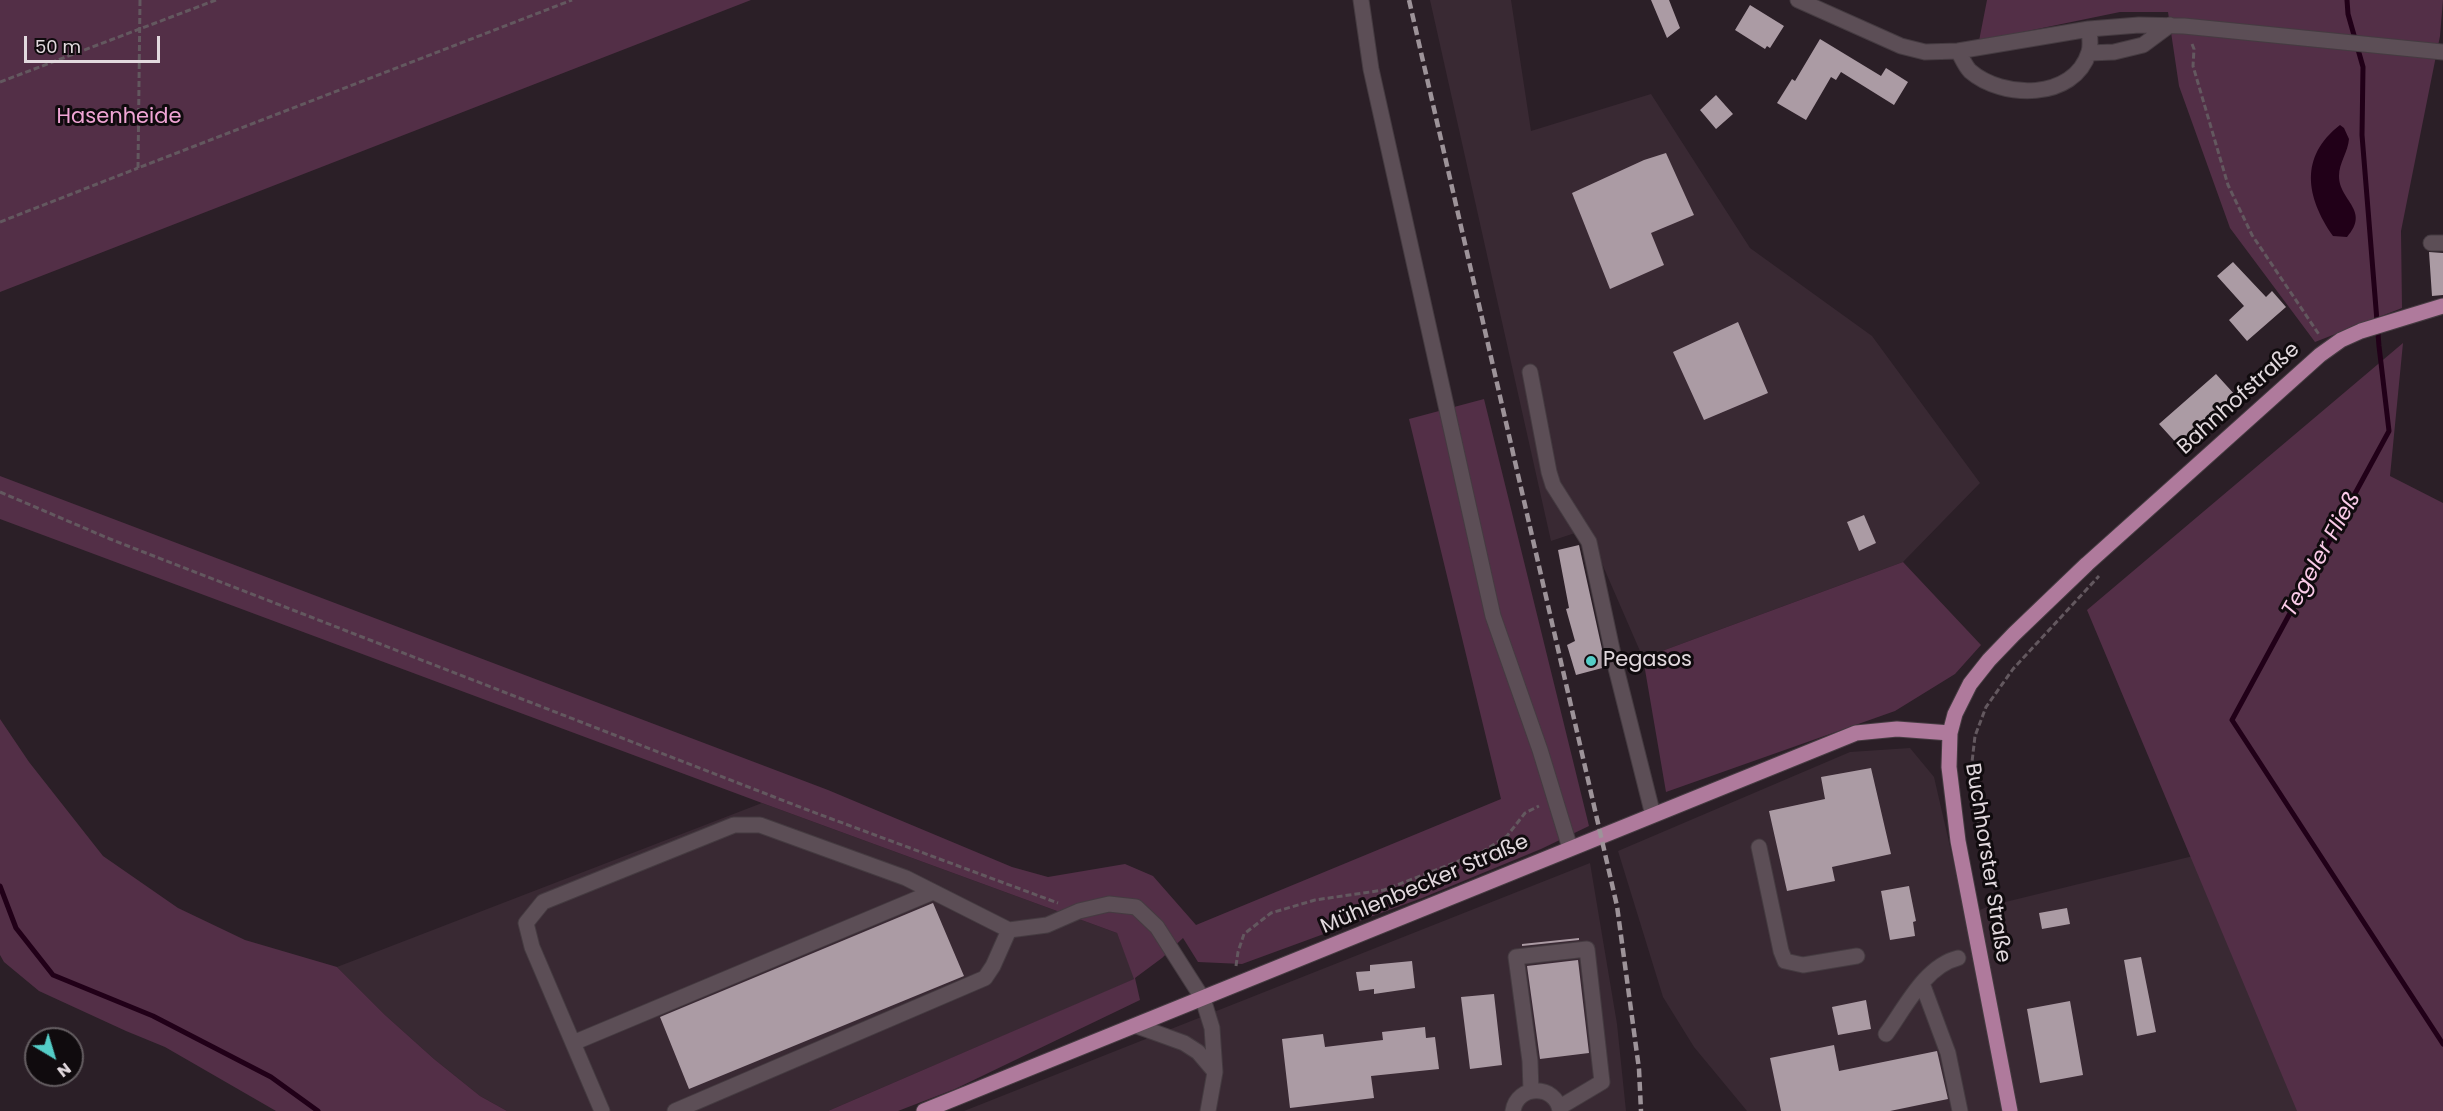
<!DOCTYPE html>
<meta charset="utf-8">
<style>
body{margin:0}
#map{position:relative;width:2443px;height:1111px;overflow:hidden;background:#2b1f27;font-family:Poppins,sans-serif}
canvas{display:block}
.north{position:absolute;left:24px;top:1027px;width:60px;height:60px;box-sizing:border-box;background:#100b0e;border:2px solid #645d61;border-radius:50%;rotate:142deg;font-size:16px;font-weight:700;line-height:24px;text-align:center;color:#e2d9de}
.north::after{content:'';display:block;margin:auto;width:21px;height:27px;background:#54cdc7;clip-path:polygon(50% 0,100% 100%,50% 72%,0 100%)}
.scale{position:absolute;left:24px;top:36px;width:136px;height:27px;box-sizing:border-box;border:3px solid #e2d9de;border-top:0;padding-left:8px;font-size:18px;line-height:21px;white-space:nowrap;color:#e2d9de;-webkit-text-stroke:4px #100b0e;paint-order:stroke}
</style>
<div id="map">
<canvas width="2443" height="1111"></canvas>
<div class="north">N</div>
<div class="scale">50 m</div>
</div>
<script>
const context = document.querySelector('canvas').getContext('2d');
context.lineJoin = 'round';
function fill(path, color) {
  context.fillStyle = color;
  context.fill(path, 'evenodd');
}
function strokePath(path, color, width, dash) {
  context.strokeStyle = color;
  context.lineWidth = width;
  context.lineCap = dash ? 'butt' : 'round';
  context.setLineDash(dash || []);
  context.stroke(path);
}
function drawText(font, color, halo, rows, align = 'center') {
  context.font = font + ' Poppins,sans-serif';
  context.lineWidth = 6;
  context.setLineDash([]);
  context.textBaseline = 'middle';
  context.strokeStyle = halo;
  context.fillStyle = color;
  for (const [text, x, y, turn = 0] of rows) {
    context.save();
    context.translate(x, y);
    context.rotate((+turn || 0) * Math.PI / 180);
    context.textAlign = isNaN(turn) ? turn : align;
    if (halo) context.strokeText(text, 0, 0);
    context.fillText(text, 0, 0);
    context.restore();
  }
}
const built = new Path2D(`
 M 1430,0 L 1511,0 L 1531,131 L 1651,94 L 1750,248 L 1872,336 L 1980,483 L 1903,562 L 1643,658 L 1587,529 L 1551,541 Z
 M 1910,748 L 1934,777 L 1966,916 L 1989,906 L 2230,847 L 2303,1111 L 1747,1111 L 1694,1047 L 1663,997 L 1618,851 L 1850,752 Z
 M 762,803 L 1117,933 L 1135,979 L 828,1111 L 507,1111 L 480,1096 L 434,1059 L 385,1015 L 337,967 Z
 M 1590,863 L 1617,1024 L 1626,1111 L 964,1111 Z`);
const green = new Path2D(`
 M 0,0 L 751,0 L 0,292 Z
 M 1987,0 L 2443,0 L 2440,36 L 2401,231 L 2402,308 L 2315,342 L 2230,228 L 2179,86 L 2168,12 L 2120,12 L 1979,41 Z
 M 2403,343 L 2390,476 L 2443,503 L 2443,1111 L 2297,1111 L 2087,610 Z
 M 1484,399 L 1589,826 L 1541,849 L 1422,898 L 1242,964 L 1198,962 L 1183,938 L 1162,958 L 1135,978 L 1140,1000 L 955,1089 L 898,1111 L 828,1111 L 1134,979 L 1117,933 L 762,803 L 0,519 L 0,476 L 828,790 L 1012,867 L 1048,877 L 1125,864 L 1153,876 L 1196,925 L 1501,799 L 1409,419 Z
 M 1903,562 L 1981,645 L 1955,674 L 1895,711 L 1666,792 L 1643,658 Z
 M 0,719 L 29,762 L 103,856 L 178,908 L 245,940 L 337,967 L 385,1015 L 434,1059 L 480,1096 L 507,1111 L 276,1111 L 165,1047 L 126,1031 L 39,991 L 4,962 L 0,955 Z`);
const water = new Path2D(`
 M 2340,125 L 2344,128 L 2349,139 C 2348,152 2339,163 2339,176 C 2339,201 2371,210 2347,237 L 2333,236 C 2306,197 2299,157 2340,125 Z`);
const stream = new Path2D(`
 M 2347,0 L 2348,14 L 2363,67 L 2362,135 L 2379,346 L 2389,431 L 2232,720 L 2443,1044
 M 0,886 L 16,928 L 53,975 L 153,1016 L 271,1077 L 318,1111`);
const building = new Path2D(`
 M 1651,0 L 1669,0 L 1680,28 L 1667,38 Z
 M 1750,5 L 1784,26 L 1770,48 L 1767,46 L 1765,49 L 1735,30 Z
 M 1820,39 L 1881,76 L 1886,68 L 1908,82 L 1894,105 L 1841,72 L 1836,80 L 1831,77 L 1806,120 L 1777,103 L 1792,79 L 1795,81 Z
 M 1716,95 L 1733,114 L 1716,129 L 1700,110 Z
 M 1666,153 L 1694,215 L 1651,233 L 1664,265 L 1610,289 L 1572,193 L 1644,160 Z
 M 2429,252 L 2443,253 L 2443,295 L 2432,296 Z
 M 2233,262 L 2266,297 L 2272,291 L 2286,307 L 2247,341 L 2229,320 L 2244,306 L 2217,276 Z
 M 1738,322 L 1768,393 L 1704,420 L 1673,352 Z
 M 2216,374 L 2236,396 L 2179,446 L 2159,424 Z
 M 1864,515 L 1876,543 L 1859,551 L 1847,522 Z
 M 1579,545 L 1606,667 L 1576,675 L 1567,645 L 1575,641 L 1566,609 L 1569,608 L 1558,550 Z
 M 1871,768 L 1891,854 L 1832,867 L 1835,881 L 1787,891 L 1769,811 L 1825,799 L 1821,777 Z
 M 1909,886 L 1916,921 L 1913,922 L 1915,936 L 1890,940 L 1881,891 Z
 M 933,903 L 964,976 L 689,1089 L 660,1017 Z
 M 2067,908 L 2070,924 L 2042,929 L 2039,913 Z
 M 1579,938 L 1579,940 L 1522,946 L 1522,944 Z
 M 2141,957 L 2156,1032 L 2137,1036 L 2124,960 Z
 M 1578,960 L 1589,1053 L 1540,1059 L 1527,966 Z
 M 1412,961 L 1415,988 L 1374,994 L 1374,989 L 1359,991 L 1356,972 L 1370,971 L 1370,965 Z
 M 1494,994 L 1502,1065 L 1470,1069 L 1461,997 Z
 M 1866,1000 L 1871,1029 L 1838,1035 L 1832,1007 Z
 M 2070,1001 L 2083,1075 L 2040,1083 L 2027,1009 Z
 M 1425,1027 L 1426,1038 L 1435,1037 L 1439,1069 L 1371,1076 L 1374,1098 L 1290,1108 L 1282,1039 L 1323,1034 L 1325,1047 L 1383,1040 L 1382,1032 Z
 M 1834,1045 L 1839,1071 L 1937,1051 L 1948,1099 L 1890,1111 L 1781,1111 L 1770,1058 Z`);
const path = new Path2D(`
 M 140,0 L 138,168 L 572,0
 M 2192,44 L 2194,49 L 2193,66 L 2228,185 L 2252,235 L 2320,336
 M 0,82 L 216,0
 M 0,222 L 138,168
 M 0,492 L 110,539 L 805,809 L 1058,903
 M 1984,877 L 1972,762 L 1975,736 L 1986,707 L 2013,669 L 2099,576
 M 1236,966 L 1238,952 L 1244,934 L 1271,913 L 1315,900 L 1384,890 L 1482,852 L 1507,836 L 1525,813 L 1539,806`);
const minor = new Path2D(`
 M 1361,0 L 1371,69 L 1493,616 L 1540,750 L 1570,848
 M 1798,0 L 1901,46 L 1925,52 L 1958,51 L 2089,29 L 2139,25 L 2184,26 L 2443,52
 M 1958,51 C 1962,58 1965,66 1970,71 C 2002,99 2074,101 2089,52 C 2091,45 2090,37 2089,29
 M 2089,53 L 2114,52 L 2143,45 L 2170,25
 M 2431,243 L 2443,243
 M 1530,372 L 1549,472 L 1553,485 L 1589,542 L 1616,668 L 1653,815
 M 1759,847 L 1781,951 L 1785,961 L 1803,965 L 1857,956
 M 1922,983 L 1948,1053 L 1960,1111
 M 1137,1026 L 1184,1043 L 1198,1052 L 1215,1072
 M 1886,1034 C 1905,1008 1925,966 1958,958
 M 573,1043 L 933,892
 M 1531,1091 L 1530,1061 L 1516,957 L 1587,949 L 1602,1082 L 1560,1107
 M 602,1111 L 532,947 L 526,923 L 543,902 L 734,825 L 760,825 L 906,878 L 1009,930 L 1047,925 L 1079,911 L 1109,904 L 1136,907 L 1157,927 L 1203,999 L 1212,1028 L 1215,1072 L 1208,1111
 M 675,1111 L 985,978 L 993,966 L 1009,930
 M 1513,1111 C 1517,1084 1556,1084 1560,1111`);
const major = new Path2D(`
 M 924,1111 L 1856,733 L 1897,729 L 1950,733
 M 2010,1111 L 1958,841 L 1949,767 L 1950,733 L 1955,714 L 1970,684 L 1989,660 L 2014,634 L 2087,564 L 2320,355 L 2341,340 L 2361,331 L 2443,306`);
const rail = new Path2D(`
 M 1409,0 L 1617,906 L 1639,1069 L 1641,1111`);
const markers = [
 [1591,661,6,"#54cdc7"]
];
const parkNames = [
 ["Hasenheide",119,118]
];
const streetNames = [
 ["Bahnhofstraße",2239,399,-42],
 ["Buchhorster Straße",1987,863,81],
 ["Mühlenbecker Straße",1425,885,-23]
];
const poiNames = [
 ["Pegasos",1603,661]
];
const waterNames = [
 ["Tegeler Fließ",2322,555,-61]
];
fill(built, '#392933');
fill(green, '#532f47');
fill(water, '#210018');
strokePath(stream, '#210018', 5);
fill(building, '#ab9ba4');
strokePath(minor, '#453b41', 17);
strokePath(major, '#453b41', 17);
strokePath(path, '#63585f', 3, [6, 3]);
strokePath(minor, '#5c4e56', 15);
strokePath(major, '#af7a9c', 15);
strokePath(rail, '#9d9399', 4.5, [9, 4.5]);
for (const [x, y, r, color] of markers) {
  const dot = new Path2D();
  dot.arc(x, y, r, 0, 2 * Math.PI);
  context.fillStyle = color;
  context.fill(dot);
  strokePath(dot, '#100b0e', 2);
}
drawText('21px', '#f0a5d5', '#100b0e', parkNames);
drawText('21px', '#e2d9de', '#100b0e', streetNames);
drawText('21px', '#e2d9de', '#100b0e', poiNames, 'left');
drawText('italic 22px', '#facbe8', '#100b0e', waterNames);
</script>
